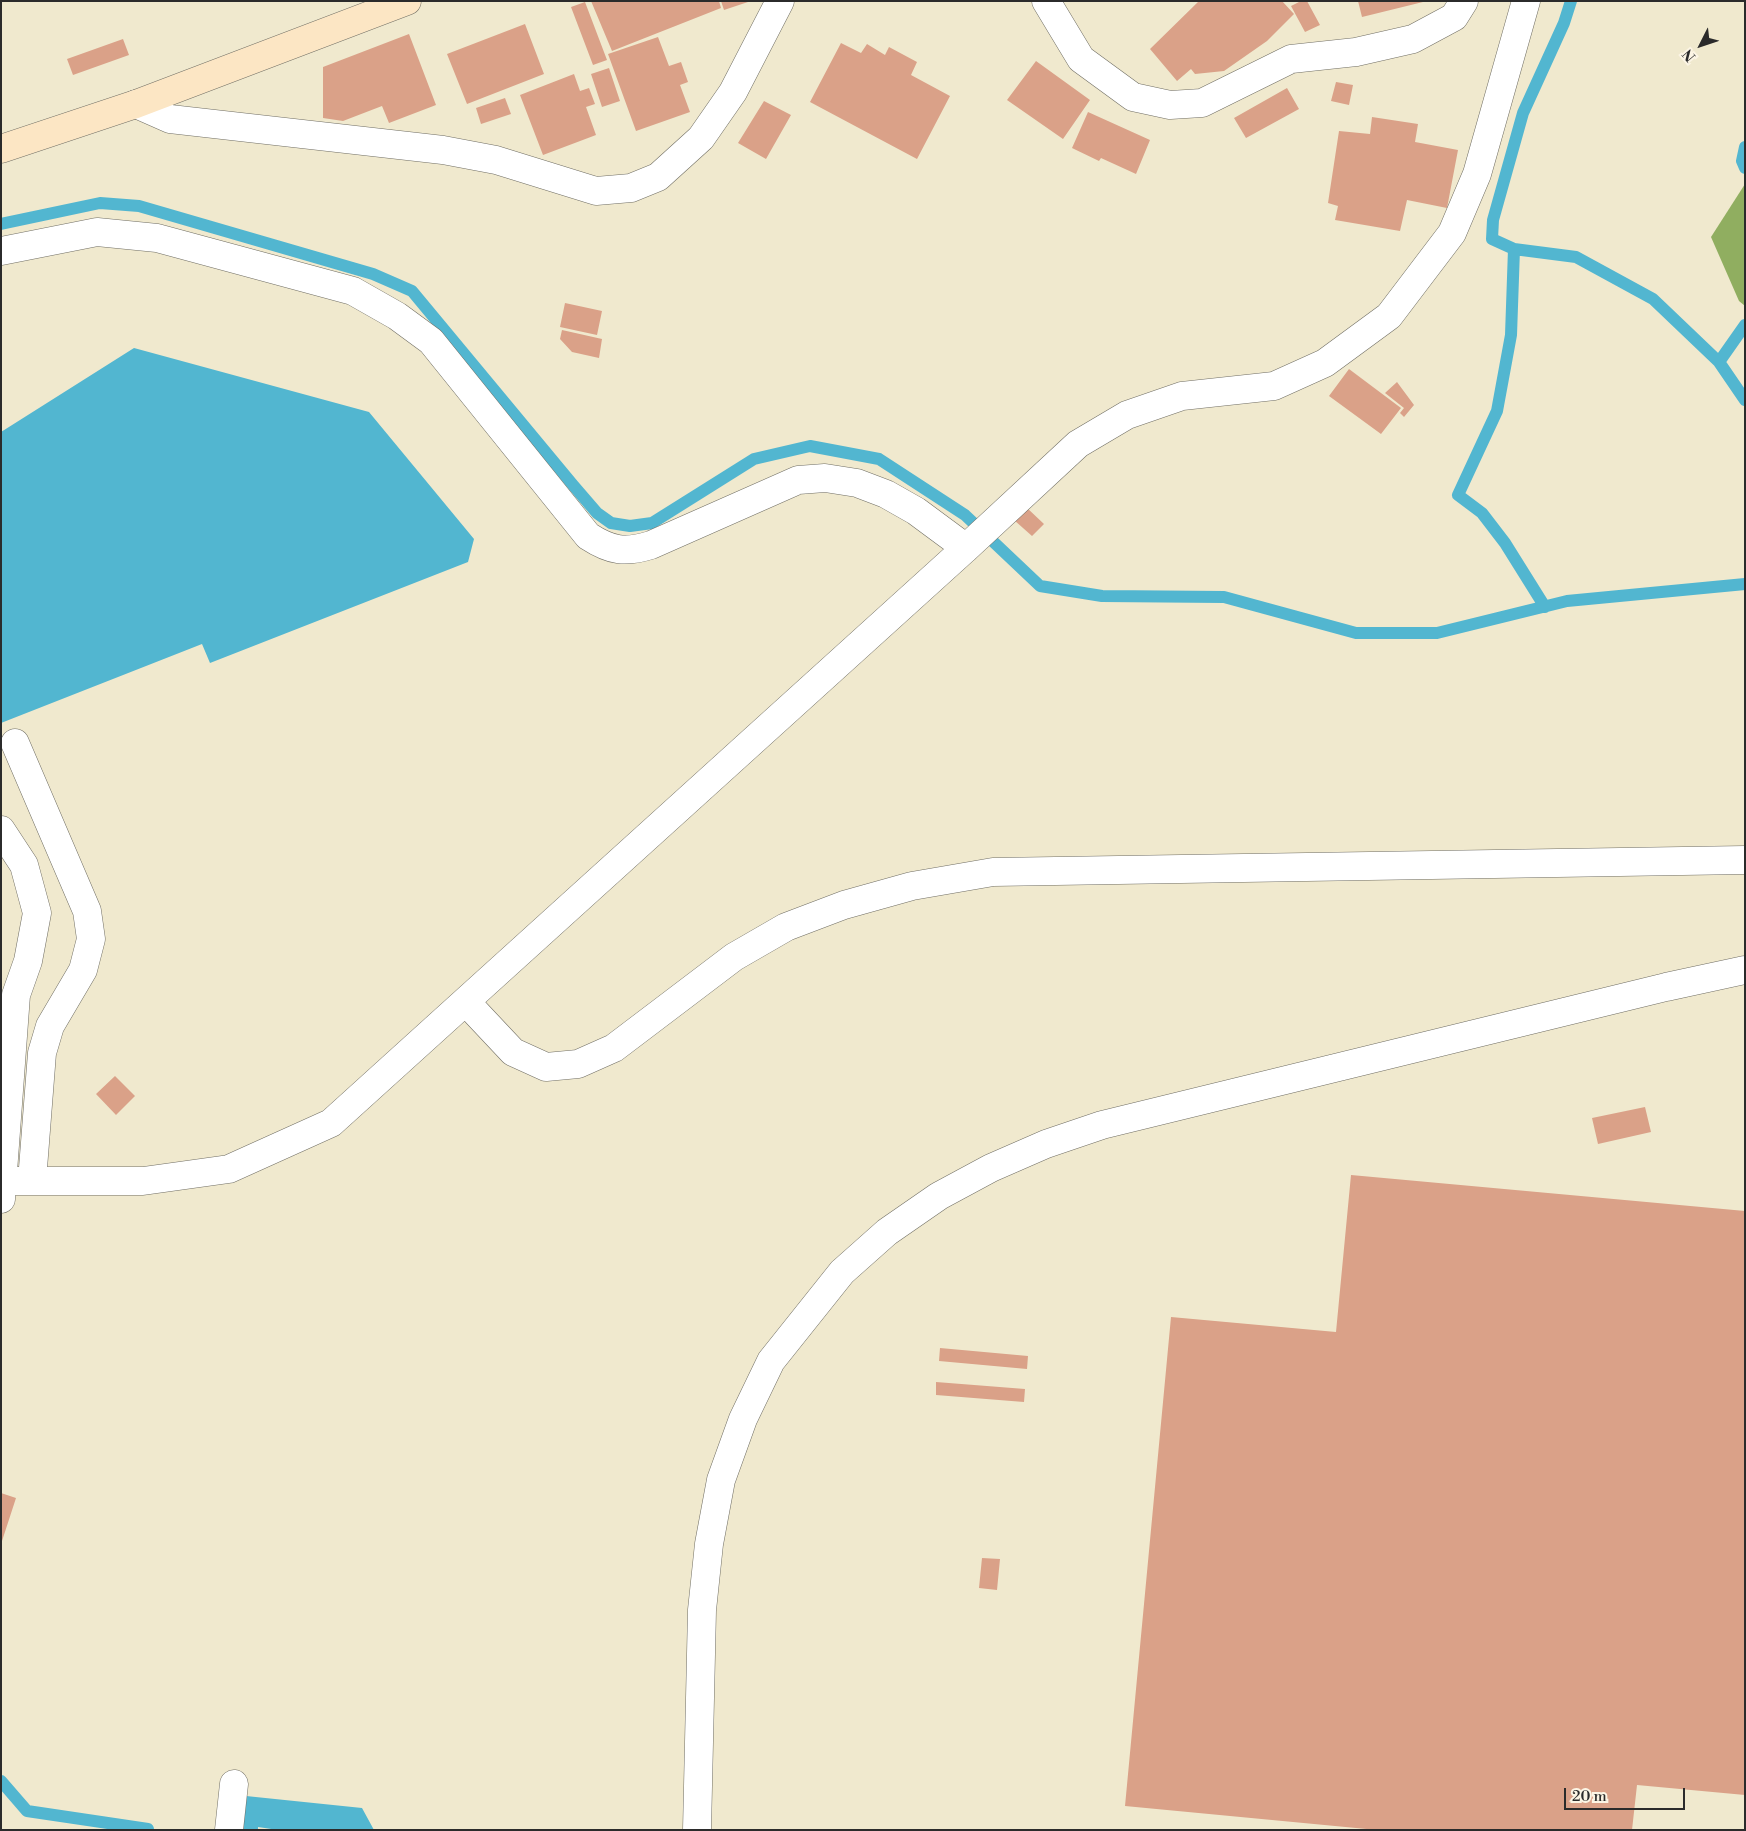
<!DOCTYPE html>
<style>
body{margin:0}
#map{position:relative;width:1746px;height:1831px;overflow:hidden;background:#f0e9ce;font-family:"Libre Bodoni",serif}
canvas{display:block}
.frame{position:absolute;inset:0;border:2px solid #2b2b2b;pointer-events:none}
.north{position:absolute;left:1676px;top:20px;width:50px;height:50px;-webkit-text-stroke:4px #fcf5e5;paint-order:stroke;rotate:229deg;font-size:14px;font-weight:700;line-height:20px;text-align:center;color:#2b2b2b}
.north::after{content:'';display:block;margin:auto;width:18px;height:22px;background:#2b2b2b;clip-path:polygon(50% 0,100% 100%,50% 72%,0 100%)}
.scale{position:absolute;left:1564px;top:1788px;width:121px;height:22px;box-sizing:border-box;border:2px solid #2b2b2b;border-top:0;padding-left:6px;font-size:15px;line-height:18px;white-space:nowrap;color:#2b2b2b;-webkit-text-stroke:4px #fcf5e5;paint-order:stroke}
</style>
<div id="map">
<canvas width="1746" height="1831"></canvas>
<div class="frame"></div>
<div class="north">N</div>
<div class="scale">20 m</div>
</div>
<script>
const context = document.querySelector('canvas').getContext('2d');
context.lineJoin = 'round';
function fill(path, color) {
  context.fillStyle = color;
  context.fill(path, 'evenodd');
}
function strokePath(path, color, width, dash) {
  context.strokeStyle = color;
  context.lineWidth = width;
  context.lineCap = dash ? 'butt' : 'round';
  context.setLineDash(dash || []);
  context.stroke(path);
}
const forest = new Path2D(`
 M 1745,184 L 1745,306 L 1739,301 L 1711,237 Z`);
const water = new Path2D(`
 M 134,348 L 369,412 L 474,539 L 468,562 L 210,663 L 202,644 L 1,723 L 1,432 Z
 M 246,1796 L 362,1808 L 374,1830 L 278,1830 L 258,1827 L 258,1830 L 243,1830 Z`);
const stream = new Path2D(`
 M 1571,1 L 1564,23 L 1523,113 L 1493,220 L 1492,239 L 1514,249 L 1576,257 L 1653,299 L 1719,362 L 1745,400
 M 1745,147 L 1742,161 L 1745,168
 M 1,224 L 100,203 L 139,206 L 373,274 L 412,291 L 573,485 L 597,513 L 611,523 L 630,526 L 652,523 L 754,459 L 810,446 L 879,459 L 965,515 L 1040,586 L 1102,596 L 1224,597 L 1356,633 L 1437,633 L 1567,601 L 1745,584
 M 1514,249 L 1511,335 L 1497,411 L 1458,495 L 1482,513 L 1505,543 L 1545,607
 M 1719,362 L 1745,325
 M 1,1781 L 27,1811 L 148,1829`);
const building = new Path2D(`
 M 591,1 L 719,1 L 721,8 L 612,51 Z
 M 721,1 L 748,1 L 748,2 L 724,10 Z
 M 1199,1 L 1282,1 L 1294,14 L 1267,41 L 1224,71 L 1195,74 L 1191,69 L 1177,81 L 1150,49 Z
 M 1301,1 L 1307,1 L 1320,25 L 1305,32 L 1291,6 Z
 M 1358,1 L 1423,1 L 1423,2 L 1362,17 Z
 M 585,2 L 607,60 L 593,65 L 571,7 Z
 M 525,24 L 544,74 L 467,104 L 447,54 Z
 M 409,34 L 436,105 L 389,123 L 382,106 L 343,121 L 323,118 L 323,67 Z
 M 658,37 L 669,66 L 681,62 L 688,82 L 680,85 L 690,112 L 636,131 L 608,54 Z
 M 123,39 L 129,55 L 73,75 L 67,59 Z
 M 841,43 L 861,53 L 867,44 L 885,55 L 889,47 L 917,62 L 911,75 L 950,96 L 917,159 L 810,102 Z
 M 1036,61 L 1090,100 L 1063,139 L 1007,100 Z
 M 609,68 L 620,101 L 602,107 L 591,74 Z
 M 574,74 L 580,91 L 589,88 L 595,104 L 586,107 L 596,135 L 543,155 L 520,95 Z
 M 1336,82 L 1353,85 L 1349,105 L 1331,101 Z
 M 1287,88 L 1299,109 L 1246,138 L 1234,118 Z
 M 505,98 L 511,114 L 481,124 L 476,108 Z
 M 764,101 L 791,115 L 766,159 L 738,143 Z
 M 1088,112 L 1150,140 L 1136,174 L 1101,158 L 1099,161 L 1072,148 Z
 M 1372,117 L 1418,124 L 1415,142 L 1458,150 L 1447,208 L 1407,200 L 1400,231 L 1335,220 L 1338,206 L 1328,203 L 1339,131 L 1370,134 Z
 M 565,303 L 602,311 L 597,335 L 560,327 Z
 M 562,330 L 602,339 L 599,358 L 572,352 L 560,339 Z
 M 1349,369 L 1401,408 L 1381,434 L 1329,396 Z
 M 1397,382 L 1414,405 L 1404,417 L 1400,413 L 1404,408 L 1385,393 Z
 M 1026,507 L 1044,524 L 1032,536 L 1014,520 Z
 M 115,1076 L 135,1096 L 116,1115 L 96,1094 Z
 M 1645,1107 L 1651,1132 L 1598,1144 L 1592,1118 Z
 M 1351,1175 L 1745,1211 L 1745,1795 L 1637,1785 L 1632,1830 L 1377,1830 L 1125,1806 L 1171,1317 L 1336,1332 Z
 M 940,1348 L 1028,1356 L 1027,1369 L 939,1361 Z
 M 936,1382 L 1025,1389 L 1024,1402 L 936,1395 Z
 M 1,1493 L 16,1498 L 2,1541 L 1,1541 Z
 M 982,1558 L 1000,1559 L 997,1590 L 979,1588 Z`);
const street = new Path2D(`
 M 1046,1 L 1081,59 L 1133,97 L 1170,105 L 1202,103 L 1291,59 L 1356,52 L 1413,39 L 1454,17 L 1464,1
 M 136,104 L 170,119 L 443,150 L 496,160 L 596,191 L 631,188 L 658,177 L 701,138 L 733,92 L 780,1
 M 1,251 L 97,232 L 157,238 L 353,291 L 397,316 L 431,341 L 588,536 C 611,551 625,553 651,545 L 798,480 L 825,478 L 857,483 L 886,494 L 916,511 L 966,548
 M 15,743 L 87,911 L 91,939 L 83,970 L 50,1026 L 42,1053 L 32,1181
 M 1,830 L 24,865 L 37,913 L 28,961 L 16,995 L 1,1199
 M 466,1002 L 513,1052 L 546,1067 L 578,1064 L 614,1048 L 734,957 L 786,927 L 844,905 L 912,886 L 993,872 L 1745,860
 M 3,1181 L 143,1181 L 229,1169 L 331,1123 L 966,548 L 1078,444 L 1127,415 L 1182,396 L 1274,386 L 1325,363 L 1389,316 L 1452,233 L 1477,174 L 1526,1
 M 229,1830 L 234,1784
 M 697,1830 L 702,1610 L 709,1544 L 721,1480 L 743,1419 L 771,1361 L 842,1272 L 887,1232 L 939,1196 L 991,1168 L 1046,1144 L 1102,1125 L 1666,987 L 1745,970`);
const secondary = new Path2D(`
 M 1,149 L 136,104 L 407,1`);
fill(forest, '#90ae60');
fill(water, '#52b6d0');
strokePath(stream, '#52b6d0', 12);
fill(building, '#daa188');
strokePath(street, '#706e64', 29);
strokePath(secondary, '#706e64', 29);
strokePath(street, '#fff', 28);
strokePath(secondary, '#fce6c4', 28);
</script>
